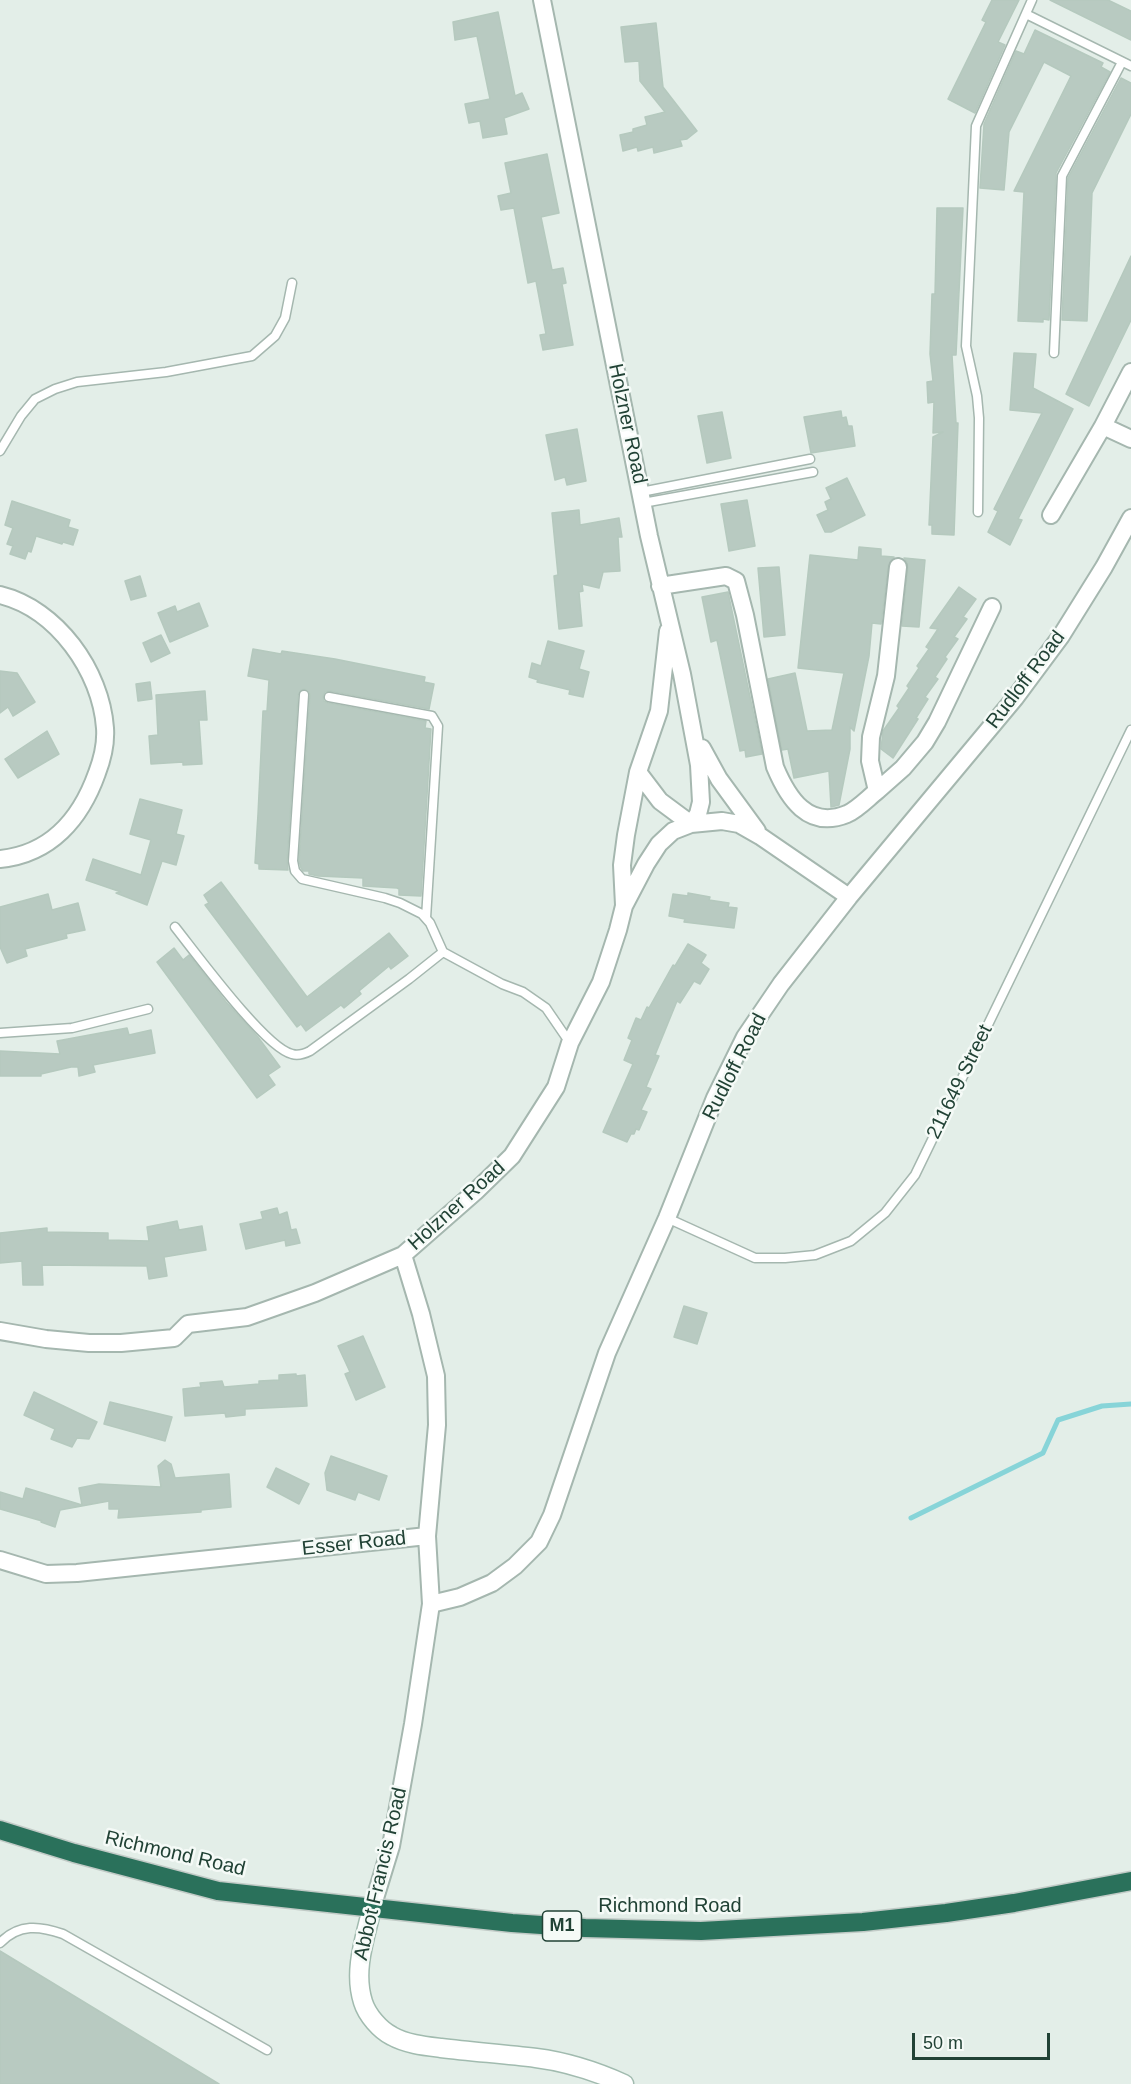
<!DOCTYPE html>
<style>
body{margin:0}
#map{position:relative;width:1131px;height:2084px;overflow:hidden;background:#e3eee8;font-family:Helvetica,sans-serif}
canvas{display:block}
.scale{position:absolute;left:912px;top:2033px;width:138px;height:27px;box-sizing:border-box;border:3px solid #214235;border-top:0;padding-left:8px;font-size:18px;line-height:21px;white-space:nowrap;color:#214235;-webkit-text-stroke:4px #f5faf7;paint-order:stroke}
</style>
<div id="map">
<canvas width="1131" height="2084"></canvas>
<div class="scale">50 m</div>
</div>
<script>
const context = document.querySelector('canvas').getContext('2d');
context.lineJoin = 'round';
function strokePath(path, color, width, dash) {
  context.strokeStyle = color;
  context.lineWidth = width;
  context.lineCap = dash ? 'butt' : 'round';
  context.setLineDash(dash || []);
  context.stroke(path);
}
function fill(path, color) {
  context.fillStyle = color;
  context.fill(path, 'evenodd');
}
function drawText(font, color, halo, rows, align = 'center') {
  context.font = font + ' Helvetica,sans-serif';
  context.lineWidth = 5;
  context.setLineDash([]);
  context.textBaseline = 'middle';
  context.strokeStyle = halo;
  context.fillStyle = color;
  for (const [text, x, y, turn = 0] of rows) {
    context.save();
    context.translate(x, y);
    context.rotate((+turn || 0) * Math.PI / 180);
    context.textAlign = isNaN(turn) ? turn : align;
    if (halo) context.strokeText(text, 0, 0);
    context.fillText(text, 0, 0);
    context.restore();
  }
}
const stream = new Path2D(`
 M 911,1518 L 1043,1453 L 1058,1420 L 1102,1406 L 1131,1404`);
const building = new Path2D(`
 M 992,0 L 1019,0 L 998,42 L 1005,45 L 975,113 L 948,99 L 986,22 L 982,20 Z
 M 1050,0 L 1108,0 L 1131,11 L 1131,40 Z
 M 498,12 L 515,96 L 522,93 L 529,109 L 504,118 L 507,134 L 483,138 L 480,121 L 469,123 L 465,104 L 490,99 L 477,36 L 455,40 L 453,22 Z
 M 656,23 L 663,87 L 697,131 L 687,139 L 680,140 L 682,146 L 654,153 L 653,147 L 638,151 L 637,147 L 623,151 L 620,135 L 633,132 L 633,129 L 647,125 L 645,117 L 665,112 L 640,81 L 639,61 L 625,62 L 621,27 Z
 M 1035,30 L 1103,63 L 1101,67 L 1110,72 L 1056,173 L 1049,320 L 1043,319 L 1043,322 L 1018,321 L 1024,192 L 1014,191 L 1071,76 L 1044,62 L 1009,132 L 1004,190 L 980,188 L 984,124 L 1016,51 L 1024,54 Z
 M 1121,78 L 1131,83 L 1131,114 L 1092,193 L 1087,321 L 1062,320 L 1068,178 Z
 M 547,154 L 559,213 L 541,217 L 552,270 L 563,268 L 566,283 L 562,284 L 573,345 L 543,350 L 540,335 L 546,334 L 536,281 L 528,283 L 514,208 L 501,210 L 498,196 L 511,193 L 505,163 Z
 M 937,208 L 963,208 L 956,355 L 952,355 L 956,423 L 958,423 L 954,535 L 932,534 L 932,525 L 929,525 L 933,437 L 943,432 L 933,433 L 934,402 L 928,403 L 927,382 L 933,381 L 930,354 L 932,294 L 935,294 Z
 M 1131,256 L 1131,320 L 1089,406 L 1066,394 Z
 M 1014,353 L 1036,354 L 1033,388 L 1073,409 L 1018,519 L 1022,520 L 1010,545 L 988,532 L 998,511 L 994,509 L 1042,413 L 1010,410 Z
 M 841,411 L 842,418 L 846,417 L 848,426 L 852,426 L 855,446 L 811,453 L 804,417 Z
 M 722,412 L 731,458 L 707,463 L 698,416 Z
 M 577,429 L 586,481 L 567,485 L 565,477 L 555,480 L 546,435 Z
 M 847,478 L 865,515 L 831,532 L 825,532 L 817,515 L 828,510 L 825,502 L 831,499 L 826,488 Z
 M 747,500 L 755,546 L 729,551 L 721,504 Z
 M 12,501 L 70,520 L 68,527 L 78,530 L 73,545 L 63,542 L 62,544 L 36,536 L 31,552 L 28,551 L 25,559 L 10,554 L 13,546 L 7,544 L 13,528 L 5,525 Z
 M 579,510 L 580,525 L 619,518 L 622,537 L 618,537 L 620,571 L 603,572 L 599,588 L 582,584 L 583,591 L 579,592 L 582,626 L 559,629 L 554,576 L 558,575 L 552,513 Z
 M 859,547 L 881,549 L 881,556 L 894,557 L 888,566 L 881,624 L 872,623 L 869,656 L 854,731 L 850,727 L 850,749 L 839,805 L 831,807 L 829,771 L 794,778 L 788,749 L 782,750 L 768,679 L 795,673 L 807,731 L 832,730 L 844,673 L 798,668 L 810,555 L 858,560 Z
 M 904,558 L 925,560 L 919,627 L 902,626 L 908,568 L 907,562 Z
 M 779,567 L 785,635 L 764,637 L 758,568 Z
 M 140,576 L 146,596 L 131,600 L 125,581 Z
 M 959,587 L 976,599 L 963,617 L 967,619 L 954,637 L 958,639 L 945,657 L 947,659 L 935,677 L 938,679 L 925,697 L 928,699 L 916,718 L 918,719 L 893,758 L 881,749 L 883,731 L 899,708 L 897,706 L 909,688 L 907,686 L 919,668 L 917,666 L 929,649 L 926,647 L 938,629 L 930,628 Z
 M 728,592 L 762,754 L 746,757 L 745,750 L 740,751 L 717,640 L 711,642 L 702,597 Z
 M 199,603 L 208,626 L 170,642 L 158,613 L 175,606 L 177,612 Z
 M 161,635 L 170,653 L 151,662 L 143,643 Z
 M 548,641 L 584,651 L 579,669 L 589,672 L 583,697 L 569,694 L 570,690 L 537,682 L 538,680 L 529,677 L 532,663 L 541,666 Z
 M 253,649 L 281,654 L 282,651 L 335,659 L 425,677 L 424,682 L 434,684 L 429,709 L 330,691 L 325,692 L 323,696 L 324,701 L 328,703 L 426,721 L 425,728 L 431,729 L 421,896 L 399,895 L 399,889 L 397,888 L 363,886 L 363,878 L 318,876 L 309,874 L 309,871 L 303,871 L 301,868 L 299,861 L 310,695 L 309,692 L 305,689 L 301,690 L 298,695 L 287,861 L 288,870 L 259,869 L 259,864 L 255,863 L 258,814 L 263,711 L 267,711 L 269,680 L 248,676 Z
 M 0,671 L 17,673 L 35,702 L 13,716 L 8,707 L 0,713 Z
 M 150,682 L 152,699 L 138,701 L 136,684 Z
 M 205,691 L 207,720 L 199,720 L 202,764 L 183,765 L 183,762 L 151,764 L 149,736 L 158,735 L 156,695 Z
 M 47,731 L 59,754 L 18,778 L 5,759 Z
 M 140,799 L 182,810 L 176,834 L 184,836 L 176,865 L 162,861 L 147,905 L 116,893 L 121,892 L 86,880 L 93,859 L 141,875 L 151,840 L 130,834 Z
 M 221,882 L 307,997 L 389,933 L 408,956 L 391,969 L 389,966 L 359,991 L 361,994 L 344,1008 L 341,1005 L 306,1031 L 301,1024 L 297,1027 L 205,905 L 209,903 L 204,895 Z
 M 688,893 L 710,897 L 709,900 L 729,903 L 728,907 L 737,908 L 734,928 L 684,922 L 685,919 L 669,916 L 673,894 L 688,896 Z
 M 48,894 L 52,910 L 78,903 L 85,930 L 66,934 L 67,938 L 25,949 L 27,956 L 7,963 L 0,947 L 0,907 Z
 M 688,944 L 706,955 L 701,963 L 709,969 L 700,984 L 694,981 L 680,1003 L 677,1001 L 655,1055 L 659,1056 L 646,1087 L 651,1089 L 641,1110 L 647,1112 L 639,1130 L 636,1129 L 634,1134 L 631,1134 L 627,1142 L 603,1132 L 633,1064 L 624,1060 L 632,1040 L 628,1038 L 636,1018 L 641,1020 L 647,1007 L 649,1008 L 673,965 L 675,966 Z
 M 174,948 L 183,960 L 189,955 L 226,1002 L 258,1037 L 280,1067 L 268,1075 L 275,1085 L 257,1098 L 157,962 Z
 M 127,1028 L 129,1035 L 151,1030 L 155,1053 L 93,1065 L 95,1072 L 79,1076 L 78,1067 L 71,1067 L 41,1074 L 41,1076 L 0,1076 L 0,1051 L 60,1054 L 57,1041 Z
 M 277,1208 L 279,1215 L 287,1212 L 291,1230 L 296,1229 L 300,1243 L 286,1246 L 285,1240 L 246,1249 L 240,1224 L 263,1219 L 261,1212 Z
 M 177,1221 L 179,1230 L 202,1226 L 206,1250 L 164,1257 L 167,1276 L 149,1279 L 147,1266 L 42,1265 L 43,1285 L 23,1285 L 22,1261 L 0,1263 L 0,1233 L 47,1228 L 47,1232 L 108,1233 L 108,1240 L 149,1241 L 147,1227 Z
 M 684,1306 L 707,1313 L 697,1344 L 674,1337 Z
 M 363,1336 L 385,1387 L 356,1400 L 345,1374 L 350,1372 L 338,1346 Z
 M 296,1374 L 296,1376 L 305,1375 L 307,1406 L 245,1409 L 245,1415 L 226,1417 L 225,1413 L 185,1416 L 183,1389 L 201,1387 L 200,1383 L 222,1381 L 224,1387 L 259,1384 L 259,1381 L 279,1380 L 279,1375 Z
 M 34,1392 L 97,1422 L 89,1439 L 77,1438 L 72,1447 L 51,1439 L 55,1429 L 24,1415 Z
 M 110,1402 L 172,1417 L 165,1441 L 104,1424 Z
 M 331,1456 L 387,1476 L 379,1500 L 358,1492 L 355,1500 L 327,1490 L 325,1473 Z
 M 165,1460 L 171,1464 L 175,1478 L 229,1474 L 231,1507 L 201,1510 L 201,1512 L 118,1518 L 119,1509 L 109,1509 L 109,1501 L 60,1510 L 55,1527 L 41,1522 L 42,1521 L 0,1509 L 0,1492 L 23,1499 L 26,1488 L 82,1505 L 79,1488 L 99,1484 L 161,1487 L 158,1466 Z
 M 276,1468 L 309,1484 L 299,1504 L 267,1487 Z
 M 0,1951 L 219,2084 L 0,2084 Z`);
const lane = new Path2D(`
 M 1026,14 L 1131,66
 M 1054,353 L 1062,176 L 1122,62
 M 0,451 L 21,416 L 35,399 L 55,389 L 77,382 L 166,372 L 252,356 L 275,336 L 285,318 L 292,283
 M 641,492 L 810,459
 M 643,503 L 813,472
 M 978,512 L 979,418 L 977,396 L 966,346 L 976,126 L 1032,0
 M 304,695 L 293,861 L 295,871 L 302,879 L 385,898 L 400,903 L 422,914 L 430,923 L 443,952 L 502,984 L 523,992 L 546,1008 L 570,1043
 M 329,697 L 432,716 L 438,726 L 426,918
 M 175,927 C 195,952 265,1048 292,1054 C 298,1056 304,1054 310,1051 L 409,979 L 443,952
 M 0,1033 L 72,1028 L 148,1009
 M 667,1218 L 755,1258 L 785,1258 L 815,1255 L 851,1241 L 885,1213 L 915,1175 L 1131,730
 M 0,1943 C 19,1923 40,1926 63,1934 L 267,2050`);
const street = new Path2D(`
 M 542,0 L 649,536 L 682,674 L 699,765 L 701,802 L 698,814 L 691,824
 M 1131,372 L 1103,426 L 1131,439
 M 1051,515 L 1103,426
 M 660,586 L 726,576 L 736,581 L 745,615 L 775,767 C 788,798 808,830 847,814 C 858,809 868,798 877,791 L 870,761 L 871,737 L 886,676 L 898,567
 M 0,595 C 57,609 101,671 105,728 C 106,742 102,760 97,773 C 81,818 51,854 0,859
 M 702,748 L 719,779 L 757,831
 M 638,772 L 660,801 L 691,824
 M 877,791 L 903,768 L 925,742 L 937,722 L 992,607
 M 624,905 L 622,865 L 626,835 L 638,772 L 659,711 L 668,631
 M 0,1331 L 46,1339 L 89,1343 L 121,1343 L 174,1338 L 188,1324 L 247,1317 L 315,1293 L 403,1255 L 475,1192 L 512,1156 L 556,1087 L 570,1043 L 601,982 L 618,930 L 624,906 L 646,864 L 659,844 L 673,831 L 691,824 L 722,821 L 739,824 L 760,836 L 849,897
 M 0,1560 L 46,1574 L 77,1573 L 427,1536
 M 431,1604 L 460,1597 L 492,1583 L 515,1566 L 539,1542 L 552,1515 L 607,1353 L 667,1218 L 715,1098 L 745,1037 L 781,984 L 849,897 L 1015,698 L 1061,636 L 1104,567 L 1131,518
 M 372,1908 L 391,1846 L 413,1724 L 431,1604 L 427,1536 L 437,1425 L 436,1376 L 421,1314 L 403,1255`);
const secondary = new Path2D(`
 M 372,1908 C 365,1938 353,1971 363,2002 C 367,2015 380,2030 392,2036 C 406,2044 425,2046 441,2048 C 473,2052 505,2054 536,2058 C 568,2062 595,2071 624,2084`);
const highway = new Path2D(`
 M 0,1830 L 74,1853 L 218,1891 L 512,1923 L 585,1928 L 701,1931 L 863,1922 L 946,1913 L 1014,1903 L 1131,1881`);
const shields = [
 [562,1926,39]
];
const shieldNames = [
 ["M1",562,1926]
];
const streetNames = [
 ["Holzner Road",627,424,78],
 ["Rudloff Road",1026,680,-53],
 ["Rudloff Road",735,1067,-63],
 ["211649 Street",960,1082,-64],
 ["Holzner Road",457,1206,-42],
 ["Esser Road",354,1544,-6],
 ["Richmond Road",175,1854,13],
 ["Abbot Francis Road",381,1874,-77],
 ["Richmond Road",670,1906]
];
strokePath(stream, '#87d4d8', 5);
fill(building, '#b8cac1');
strokePath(building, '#b5c9be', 1.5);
strokePath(lane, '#a5b7af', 11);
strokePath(street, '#a5b7af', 20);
strokePath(secondary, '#a1bbaf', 21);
strokePath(highway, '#c1cac6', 21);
strokePath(lane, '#fff', 8);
strokePath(street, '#fff', 16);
strokePath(secondary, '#fff', 18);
strokePath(highway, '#2a715b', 18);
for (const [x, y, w] of shields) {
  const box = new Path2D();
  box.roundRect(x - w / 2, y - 15, w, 30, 4.5);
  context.fillStyle = '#f5faf7';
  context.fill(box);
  strokePath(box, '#214235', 1.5);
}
drawText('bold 18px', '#214235', null, shieldNames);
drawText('20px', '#214235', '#f5faf7', streetNames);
</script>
